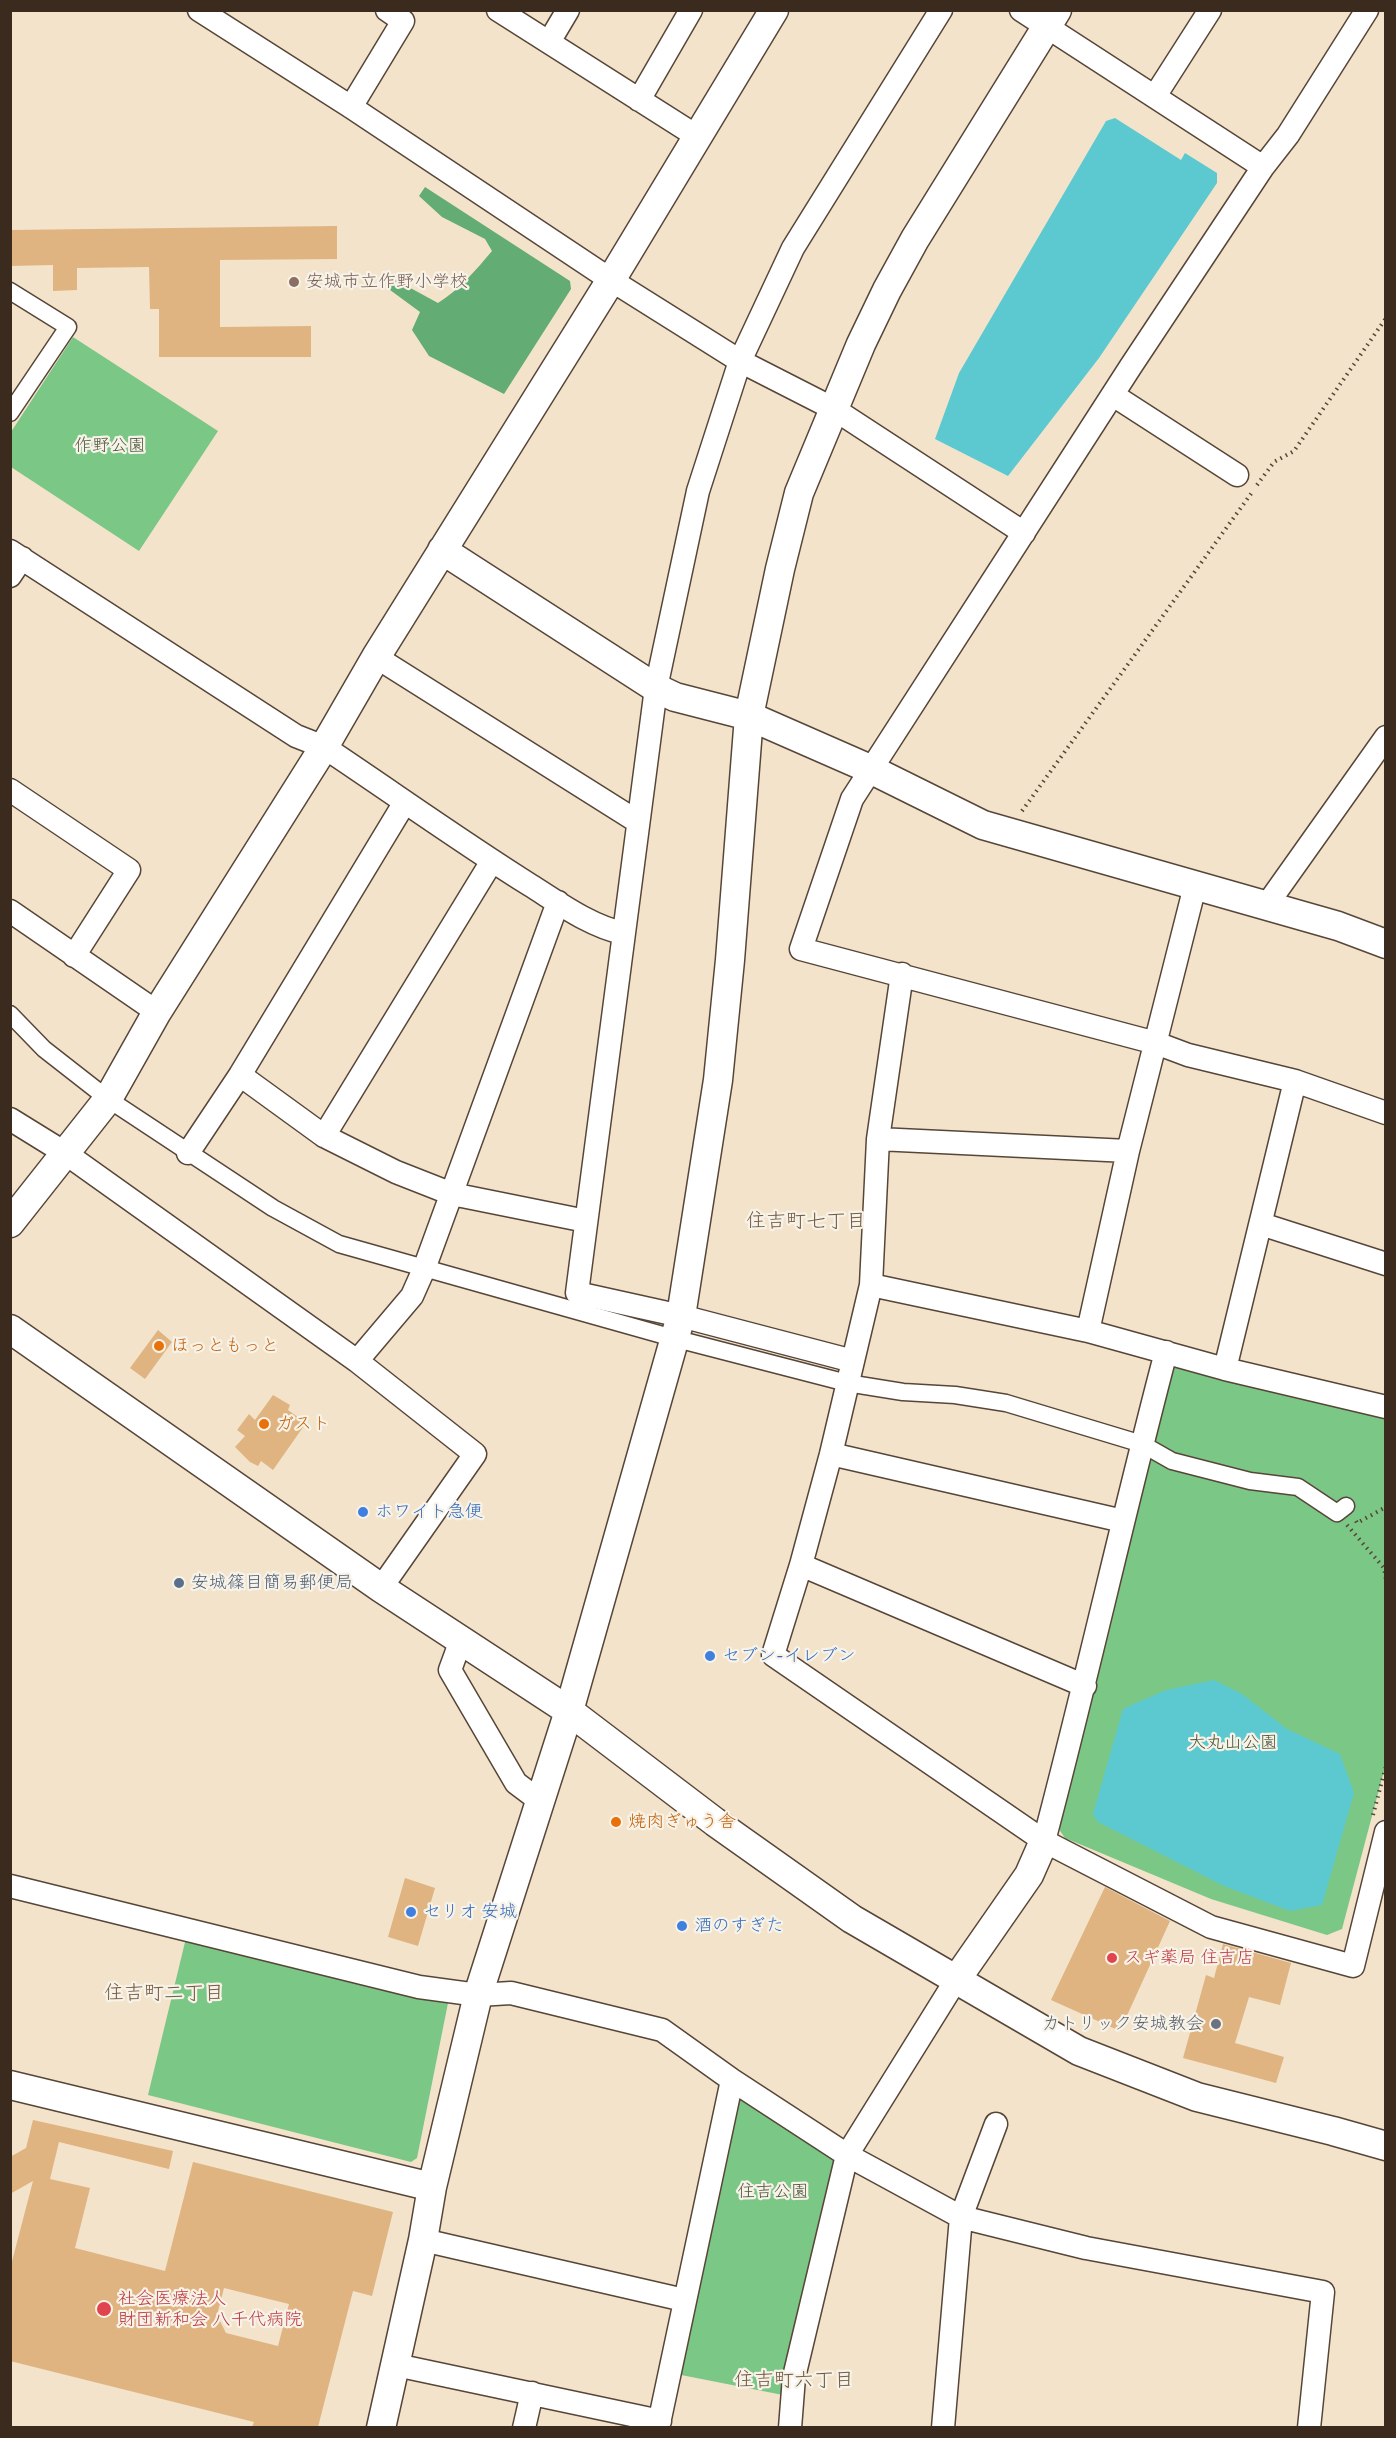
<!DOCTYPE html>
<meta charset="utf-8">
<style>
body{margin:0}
#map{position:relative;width:1396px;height:2438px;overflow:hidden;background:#f3e3cb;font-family:Delius,sans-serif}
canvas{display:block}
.frame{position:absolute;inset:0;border:12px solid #3b2a1e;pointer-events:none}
</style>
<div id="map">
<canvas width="1396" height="2438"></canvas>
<div class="frame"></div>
</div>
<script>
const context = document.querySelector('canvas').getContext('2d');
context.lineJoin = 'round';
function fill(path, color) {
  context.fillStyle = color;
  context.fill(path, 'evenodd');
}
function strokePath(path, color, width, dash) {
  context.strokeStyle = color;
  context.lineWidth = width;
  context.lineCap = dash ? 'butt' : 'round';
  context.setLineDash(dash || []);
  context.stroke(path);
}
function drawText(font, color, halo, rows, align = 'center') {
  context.font = font + ' Delius,"Klee One",sans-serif';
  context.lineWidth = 4.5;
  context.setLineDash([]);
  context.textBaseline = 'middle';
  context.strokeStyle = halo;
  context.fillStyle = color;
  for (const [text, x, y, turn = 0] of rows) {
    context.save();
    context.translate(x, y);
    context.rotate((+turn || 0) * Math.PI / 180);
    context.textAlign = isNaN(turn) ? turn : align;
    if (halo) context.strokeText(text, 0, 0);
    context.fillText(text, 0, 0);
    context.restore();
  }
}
const green = new Path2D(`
 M 73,337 L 218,431 L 139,551 L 11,467 L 11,432 Z
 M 1177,1367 L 1385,1417 L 1385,1767 L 1342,1929 L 1327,1935 L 1211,1899 L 1065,1838 L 1056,1825 L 1171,1369 Z
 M 186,1938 L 448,2003 L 417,2158 L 411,2162 L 148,2095 Z
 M 737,2090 L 840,2159 L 783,2395 L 676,2374 Z`);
const forest = new Path2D(`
 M 425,187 L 570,281 L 571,289 L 504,394 L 429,356 L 412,330 L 420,312 L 386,287 L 394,279 L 438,303 C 460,289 476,270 492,251 L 485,239 L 442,217 L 419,196 Z`);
const water = new Path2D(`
 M 1115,118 L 1181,160 L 1185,153 L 1217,173 L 1217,183 L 1099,358 L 1008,476 L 935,439 L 959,373 L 1106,121 Z
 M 1214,1680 L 1242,1694 L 1287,1729 L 1340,1754 L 1354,1793 L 1322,1905 L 1290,1911 L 1224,1886 L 1098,1822 L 1093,1814 L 1123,1709 L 1166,1690 Z`);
const building = new Path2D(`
 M 337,226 L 337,259 L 220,260 L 220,327 L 311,326 L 311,357 L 159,357 L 159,309 L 150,309 L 149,267 L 77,268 L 77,290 L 53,291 L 53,265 L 10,266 L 10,230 Z
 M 158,1330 L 172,1342 L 145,1379 L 130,1368 Z
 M 273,1395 L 290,1405 L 288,1410 L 306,1423 L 273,1470 L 261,1461 L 258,1466 L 250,1462 L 235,1447 L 245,1436 L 237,1430 L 249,1414 L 255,1420 Z
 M 405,1878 L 435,1888 L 418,1946 L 388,1937 Z
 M 1105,1887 L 1170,1921 L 1120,2031 L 1051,2000 Z
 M 1223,1944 L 1291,1963 L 1280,2005 L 1249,1997 L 1235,2043 L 1284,2057 L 1276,2083 L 1183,2058 L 1206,1975 L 1214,1978 Z
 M 33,2120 L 173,2151 L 169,2169 L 59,2142 L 50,2179 L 90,2188 L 75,2248 L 165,2271 L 193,2162 L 393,2212 L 372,2296 L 353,2291 L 318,2427 L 252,2427 L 254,2422 L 10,2361 L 10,2269 L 33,2181 L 10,2194 L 10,2157 L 26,2148 ZM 224,2288 L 289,2304 L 278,2346 L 226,2333 L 217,2315 Z`);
const path = new Path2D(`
 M 1257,485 L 1274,462 L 1294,451 L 1386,318
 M 1022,811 L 1253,491
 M 1356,1521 L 1357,1523 L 1386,1507
 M 1347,1525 L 1384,1568 L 1386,1580
 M 1373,1815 L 1386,1766`);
const pedestrian = new Path2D(`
 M 10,291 L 68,327 L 10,413
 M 10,1014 L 44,1049 L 108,1099 L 273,1208 L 339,1244 L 673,1338 L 847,1383 L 903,1392 L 955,1395 L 1006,1403 L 1142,1444 L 1172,1461 L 1250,1481 L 1298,1487 L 1337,1513 L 1346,1506`);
const minor = new Path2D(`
 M 199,10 L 351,107 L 611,280 L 740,361 L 834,409 L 1024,533
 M 498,10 L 698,137
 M 1021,10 L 1263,167
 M 1367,10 L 1288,135 L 1263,167 L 1131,366 L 852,799 L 801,949 L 1156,1043 L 1188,1055 L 1295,1081 L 1386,1113
 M 549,42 L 568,10
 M 1155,96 L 1210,10
 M 639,100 L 691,10
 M 351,107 L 403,21 L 387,10
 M 1113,395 L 1237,475
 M 10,551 L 296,736 L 324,747 C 393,793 460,841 530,885 C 559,903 590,926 623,933
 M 10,576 L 22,558
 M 376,657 L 638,822
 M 10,790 L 129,870 L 74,956
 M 1266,906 L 1386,737
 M 10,911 L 157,1012
 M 902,974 L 878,1139 L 871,1285 L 831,1454 L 801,1565 L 773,1655 L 1044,1841 L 1211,1927 L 1353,1966 L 1386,1832
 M 240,1075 L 324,1136 L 396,1172 L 452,1194 L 586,1221
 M 10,1119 L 65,1153 L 357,1361 L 475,1454 L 381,1588
 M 324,1136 L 492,861
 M 878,1139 L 1128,1151
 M 188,1153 L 240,1075 L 405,802
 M 1261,1224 L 1386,1264
 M 871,1285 L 1088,1331 L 1225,1369 L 1386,1407
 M 1088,1331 L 1128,1151 L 1195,886
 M 357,1361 L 412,1296 L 424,1269 L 558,902
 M 853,1361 L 681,1316 L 577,1293 L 656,688 L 698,491 L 740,361 L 793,248 L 941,10
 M 1225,1369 L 1295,1081
 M 831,1454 L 1123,1521
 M 801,1565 L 1085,1686
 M 461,1640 L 450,1670 L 516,1783 L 540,1801
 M 1044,1841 C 1087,1679 1123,1515 1166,1352
 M 10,1886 L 419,1987 L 478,1995 L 511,1993 L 662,2030 L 732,2080 L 847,2155 L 961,2217 L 1086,2248 L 1323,2292 L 1309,2428
 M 423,2240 L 684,2300
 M 396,2365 L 660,2421
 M 524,2428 L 532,2393
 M 658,2428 L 732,2080
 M 790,2428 L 794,2377 L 847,2155 L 956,1980
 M 943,2428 L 961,2217 L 996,2124`);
const tertiary = new Path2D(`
 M 442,550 L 656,688 L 675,697 L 749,716 L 870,769 L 983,825 L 1338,926 L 1386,944
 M 10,1223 L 108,1099 L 157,1012 L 324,747 L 376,657 L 611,280 L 774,10
 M 10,1329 L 381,1588 L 569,1711 L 715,1822 L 852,1919 L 1079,2051 L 1197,2097 L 1333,2131 L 1386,2146
 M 956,1980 L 1029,1875 L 1044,1841
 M 10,2085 L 432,2187
 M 381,2428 L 423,2240 L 432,2187 L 478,1995 L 569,1711 L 681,1316 L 718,1080 L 730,960 L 749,716 L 780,569 L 799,493 L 861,344 L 887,290 L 915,239 L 1057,10`);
const markers = [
 [294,282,6,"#8d6e63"],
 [159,1346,6,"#e8710a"],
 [264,1424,6,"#e8710a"],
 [363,1512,6,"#3f7fe0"],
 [179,1583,6,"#5c6f8a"],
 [710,1656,6,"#3f7fe0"],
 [616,1822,6,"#e8710a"],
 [411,1912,6,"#3f7fe0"],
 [682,1926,6,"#3f7fe0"],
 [1112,1958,6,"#e0444e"],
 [1216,2024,6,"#6b7280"],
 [104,2309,8,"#e0444e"]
];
const educationNames = [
 ["安城市立作野小学校",306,282]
];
const parkNames = [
 ["作野公園",110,446],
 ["大丸山公園",1233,1743],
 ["住吉公園",773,2192]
];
const foodNames = [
 ["ほっともっと",171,1346],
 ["ガスト",276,1424],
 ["焼肉ぎゅう舎",628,1822]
];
const shopNames = [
 ["ホワイト急便",375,1512],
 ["セブン-イレブン",722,1656],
 ["セリオ 安城",423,1912],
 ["酒のすぎた",694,1926]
];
const serviceNames = [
 ["安城篠目簡易郵便局",191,1583]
];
const healthNames = [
 ["スギ薬局 住吉店",1124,1958],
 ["社会医療法人",118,2299],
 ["財団新和会 八千代病院",118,2320]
];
const worshipNames = [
 ["カトリック安城教会",1204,2024]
];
const neighbourhoodNames = [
 ["住吉町七丁目",806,1221],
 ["住吉町二丁目",164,1993],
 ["住吉町六丁目",794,2380]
];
fill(green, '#7ac786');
fill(forest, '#63ac73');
fill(water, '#5cc9d0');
fill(building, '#dfb481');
strokePath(pedestrian, '#574638', 19);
strokePath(minor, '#574638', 25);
strokePath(tertiary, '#574638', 31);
strokePath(path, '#574638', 4, [1.5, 4.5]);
strokePath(pedestrian, '#fff', 16);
strokePath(minor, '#fff', 22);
strokePath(tertiary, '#fff', 28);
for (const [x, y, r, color] of markers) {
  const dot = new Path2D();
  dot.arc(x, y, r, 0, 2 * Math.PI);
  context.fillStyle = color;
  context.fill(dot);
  strokePath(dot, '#f7f3e8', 2);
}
drawText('18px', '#785e54', '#f7f3e8', educationNames, 'left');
drawText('18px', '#4e593d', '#f7f3e8', parkNames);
drawText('18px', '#c56008', '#f7f3e8', foodNames, 'left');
drawText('18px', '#366cbe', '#f7f3e8', shopNames, 'left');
drawText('18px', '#4e5e75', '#f7f3e8', serviceNames, 'left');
drawText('18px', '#be3a42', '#f7f3e8', healthNames, 'left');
drawText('18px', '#5b616d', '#f7f3e8', worshipNames, 'right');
drawText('20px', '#745a41', '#f7f3e8', neighbourhoodNames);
</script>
